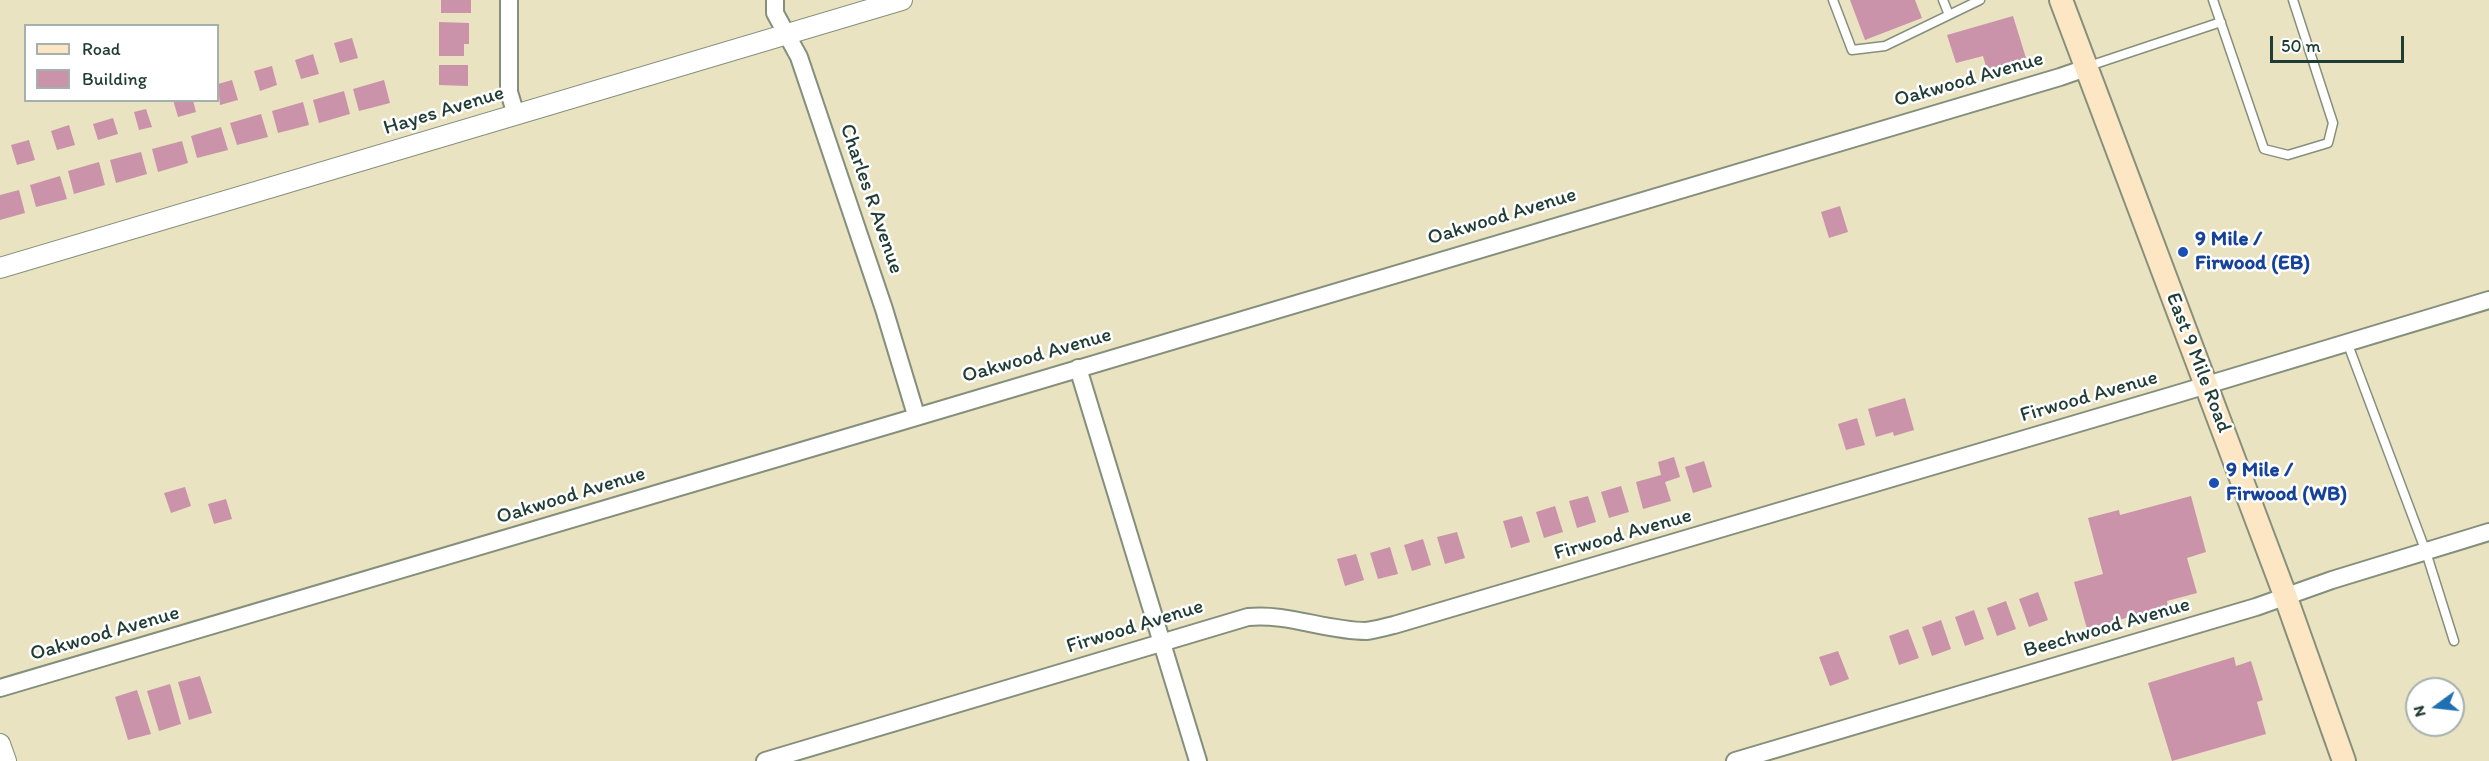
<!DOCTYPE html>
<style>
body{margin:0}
#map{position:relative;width:2489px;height:761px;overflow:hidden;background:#e9e3c2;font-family:Itim,sans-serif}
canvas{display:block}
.legend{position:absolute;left:24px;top:24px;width:195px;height:78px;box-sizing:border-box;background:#fff;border:2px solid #a5b1ae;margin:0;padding:8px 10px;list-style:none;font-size:18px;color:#1f3d34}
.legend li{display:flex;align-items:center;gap:12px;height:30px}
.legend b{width:30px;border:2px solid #a5b1ae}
.north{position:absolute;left:2405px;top:677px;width:60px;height:60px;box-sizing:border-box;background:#fff;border:2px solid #a5b1ae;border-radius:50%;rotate:255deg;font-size:16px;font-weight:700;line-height:24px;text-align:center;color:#1f3d34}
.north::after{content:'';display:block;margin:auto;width:21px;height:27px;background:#1f6fb2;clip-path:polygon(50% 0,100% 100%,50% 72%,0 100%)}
.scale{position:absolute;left:2270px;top:36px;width:134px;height:27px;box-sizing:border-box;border:3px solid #1f3d34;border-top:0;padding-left:8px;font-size:18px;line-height:21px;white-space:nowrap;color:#1f3d34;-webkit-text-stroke:4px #fff;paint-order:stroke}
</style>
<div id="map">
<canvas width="2489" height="761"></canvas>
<ul class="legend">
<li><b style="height:8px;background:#fce6c4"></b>Road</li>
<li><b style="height:16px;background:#ca93aa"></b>Building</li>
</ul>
<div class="north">N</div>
<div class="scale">50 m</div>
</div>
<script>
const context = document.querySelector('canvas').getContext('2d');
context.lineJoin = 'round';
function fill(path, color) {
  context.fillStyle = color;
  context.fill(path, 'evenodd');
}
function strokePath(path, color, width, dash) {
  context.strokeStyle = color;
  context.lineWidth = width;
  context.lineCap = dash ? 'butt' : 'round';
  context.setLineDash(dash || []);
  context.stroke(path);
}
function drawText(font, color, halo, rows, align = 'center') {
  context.font = font + ' Itim,sans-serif';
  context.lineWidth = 5;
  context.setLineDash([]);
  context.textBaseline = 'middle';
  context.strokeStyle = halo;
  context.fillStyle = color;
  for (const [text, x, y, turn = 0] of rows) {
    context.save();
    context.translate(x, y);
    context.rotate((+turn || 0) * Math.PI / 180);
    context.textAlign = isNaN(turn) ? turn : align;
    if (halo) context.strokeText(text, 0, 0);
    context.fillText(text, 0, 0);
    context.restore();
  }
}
const building = new Path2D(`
 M 441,0 L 471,0 L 471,13 L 441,13 Z
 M 1850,0 L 1915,0 L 1922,18 L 1865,40 Z
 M 2013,16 L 2026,58 L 1987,70 L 1983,56 L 1956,63 L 1947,35 Z
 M 439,22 L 469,23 L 469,44 L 464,44 L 464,56 L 439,56 Z
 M 352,38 L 358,58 L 340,63 L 334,43 Z
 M 313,54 L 319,74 L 301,79 L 295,60 Z
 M 439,65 L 468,65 L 468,86 L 439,85 Z
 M 272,66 L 277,85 L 260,91 L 254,71 Z
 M 232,80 L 238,100 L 220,105 L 218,84 Z
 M 384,80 L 390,103 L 359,111 L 353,89 Z
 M 344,91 L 350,114 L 319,123 L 313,100 Z
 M 173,100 L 193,100 L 196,112 L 178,117 Z
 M 303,102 L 309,125 L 278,133 L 272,111 Z
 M 146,109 L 152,127 L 139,130 L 134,112 Z
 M 261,114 L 268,137 L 237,145 L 230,123 Z
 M 113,118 L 118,134 L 98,140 L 93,124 Z
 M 69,125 L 75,145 L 57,150 L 51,131 Z
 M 221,127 L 228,150 L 197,158 L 191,136 Z
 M 29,140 L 35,160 L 17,165 L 11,145 Z
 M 182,141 L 188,163 L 158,172 L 152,149 Z
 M 141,152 L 147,174 L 116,183 L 110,160 Z
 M 99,162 L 105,185 L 74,194 L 68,171 Z
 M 60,176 L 67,199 L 36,207 L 30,185 Z
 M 19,190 L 25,213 L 0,220 L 0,195 Z
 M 1840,206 L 1848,232 L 1829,238 L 1821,212 Z
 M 1905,398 L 1914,430 L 1894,436 L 1893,432 L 1876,437 L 1868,409 Z
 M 1857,418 L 1865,445 L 1846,450 L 1838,424 Z
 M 1674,457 L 1680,477 L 1665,482 L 1671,501 L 1643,509 L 1636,482 L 1661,475 L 1658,462 Z
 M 1704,461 L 1712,487 L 1693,493 L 1685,467 Z
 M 1621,486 L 1629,512 L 1609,518 L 1601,492 Z
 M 185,487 L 191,506 L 171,513 L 164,493 Z
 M 1588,496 L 1596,522 L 1577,528 L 1569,501 Z
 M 2191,496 L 2206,552 L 2187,558 L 2197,593 L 2167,601 L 2168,606 L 2087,629 L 2074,582 L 2103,574 L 2088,518 L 2119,510 L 2120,515 Z
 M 226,499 L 232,519 L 214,524 L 208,504 Z
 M 1555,506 L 1563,532 L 1544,538 L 1536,512 Z
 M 1522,516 L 1530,542 L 1511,548 L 1503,521 Z
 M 1457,532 L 1465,558 L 1445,564 L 1437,537 Z
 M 1423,539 L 1431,565 L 1412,571 L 1404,545 Z
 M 1390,547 L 1398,574 L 1378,579 L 1370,553 Z
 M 1356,554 L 1364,580 L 1345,586 L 1337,559 Z
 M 2038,592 L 2048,620 L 2029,627 L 2019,599 Z
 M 2006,601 L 2016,629 L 1997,636 L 1987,608 Z
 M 1974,610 L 1984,639 L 1965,646 L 1955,617 Z
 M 1941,620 L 1951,649 L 1932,656 L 1922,627 Z
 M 1908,629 L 1919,658 L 1899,665 L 1889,636 Z
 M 1838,651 L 1849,679 L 1830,686 L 1819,657 Z
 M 2234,657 L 2236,666 L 2251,661 L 2263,700 L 2257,702 L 2266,734 L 2172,761 L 2148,683 Z
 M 200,676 L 212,713 L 189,720 L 178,682 Z
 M 170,684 L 181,724 L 159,731 L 147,691 Z
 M 137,690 L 151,734 L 128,740 L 115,697 Z`);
const service = new Path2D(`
 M 1833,0 L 1852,50 L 1885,46 L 1980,0
 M 1943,0 L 1949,15
 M 2213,0 L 2264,149 L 2288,155 L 2328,143 L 2333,123 L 2293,0
 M 2086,67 L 2221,22
 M 2347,342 L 2426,552 L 2454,641`);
const minor = new Path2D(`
 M 509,0 L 509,92 L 516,115
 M 775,0 L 775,13 L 799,57 L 884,309 L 916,415
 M 1078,368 L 1198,761
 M 0,688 C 688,488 1372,278 2060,77 L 2086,68
 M 765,761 L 1248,617 C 1288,613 1326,631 1366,631 C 1375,630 1385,627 1394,625 L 2177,394 L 2489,300
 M 1735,761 L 2256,607 L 2332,580 L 2489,532`);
const tertiary = new Path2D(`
 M 0,268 L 902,0
 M 0,744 L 6,761`);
const secondary = new Path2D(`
 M 2061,0 L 2285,595 L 2344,761`);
const markers = [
 [2183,252,6,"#1a4fb4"],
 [2214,483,6,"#1a4fb4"]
];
const streetNames = [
 ["Oakwood Avenue",1969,80,-16],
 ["Hayes Avenue",444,111,-17],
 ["Charles R Avenue",871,199,71],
 ["Oakwood Avenue",1502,217,-17],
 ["Oakwood Avenue",1037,356,-16],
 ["East 9 Mile Road",2198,363,69],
 ["Firwood Avenue",2089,397,-16],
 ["Oakwood Avenue",571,496,-17],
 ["Firwood Avenue",1623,535,-16],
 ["Firwood Avenue",1135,627,-17],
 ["Beechwood Avenue",2107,628,-16],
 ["Oakwood Avenue",105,634,-16]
];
const transitNames = [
 ["9 Mile /",2195,240],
 ["Firwood (EB)",2195,264],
 ["9 Mile /",2226,471],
 ["Firwood (WB)",2226,495]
];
fill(building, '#ca93aa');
strokePath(service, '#84907b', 11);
strokePath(minor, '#84907b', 20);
strokePath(tertiary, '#84907b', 22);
strokePath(secondary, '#84907b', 26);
strokePath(service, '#fff', 8);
strokePath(minor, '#fff', 16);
strokePath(tertiary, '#fff', 20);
strokePath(secondary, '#fce6c4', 22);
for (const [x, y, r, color] of markers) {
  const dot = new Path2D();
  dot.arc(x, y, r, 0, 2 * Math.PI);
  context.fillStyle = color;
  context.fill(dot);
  strokePath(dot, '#fff', 2);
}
drawText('21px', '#1f3d34', '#fff', streetNames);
drawText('bold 21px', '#164399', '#fff', transitNames, 'left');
</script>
